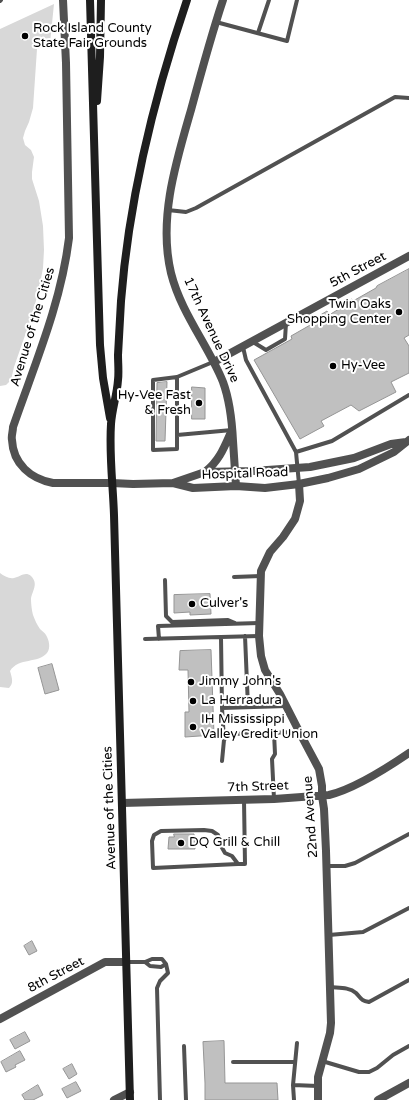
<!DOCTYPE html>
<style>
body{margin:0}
canvas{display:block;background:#fff}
</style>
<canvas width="409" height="1100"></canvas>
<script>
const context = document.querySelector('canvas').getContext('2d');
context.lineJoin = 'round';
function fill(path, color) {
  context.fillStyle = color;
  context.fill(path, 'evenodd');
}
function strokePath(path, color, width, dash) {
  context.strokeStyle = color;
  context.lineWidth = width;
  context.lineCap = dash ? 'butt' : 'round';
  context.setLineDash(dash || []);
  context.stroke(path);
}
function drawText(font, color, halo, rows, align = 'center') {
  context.font = font + ' "Varela Round",sans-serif';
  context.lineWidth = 4;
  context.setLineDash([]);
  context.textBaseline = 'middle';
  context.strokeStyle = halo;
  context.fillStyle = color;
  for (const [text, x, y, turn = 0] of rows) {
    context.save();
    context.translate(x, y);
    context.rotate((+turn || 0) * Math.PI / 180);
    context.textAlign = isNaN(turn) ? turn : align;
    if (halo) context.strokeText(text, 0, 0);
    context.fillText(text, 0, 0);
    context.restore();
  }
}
const green = new Path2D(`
 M 54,4 L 50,43 L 37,49 L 33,108 L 29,122 L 25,131 L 23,138 L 25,145 L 31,150 L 34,157 L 32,172 L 32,179 L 39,201 L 43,226 L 44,250 L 43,268 L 38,294 L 29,324 L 14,367 L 11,380 L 6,385 L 0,386 L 0,29 Z
 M 0,573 C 4,576 9,579 14,578 C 20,577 25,571 31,576 C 39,584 32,591 31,599 C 31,604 32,611 33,615 C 35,620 37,625 40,629 C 42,631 45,633 46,635 C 49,640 51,648 47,653 C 38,664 19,657 10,671 C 12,678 14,683 9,688 L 0,687 Z`);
const building = new Path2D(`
 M 409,269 L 409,335 L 404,338 L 409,346 L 409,373 L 391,382 L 396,392 L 359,411 L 351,405 L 321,421 L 324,426 L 300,439 L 254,360 L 292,339 L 291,336 L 319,320 L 317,317 L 327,311 L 329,315 L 344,306 L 343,304 L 352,299 L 353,301 L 376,288 L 377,286 Z
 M 167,382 L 165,441 L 156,441 L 157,383 Z
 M 192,387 L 205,388 L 205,419 L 192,419 Z
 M 210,594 L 211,614 L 190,615 L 190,612 L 174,613 L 174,595 Z
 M 211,650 L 214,735 L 185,737 L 185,712 L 189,712 L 188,670 L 179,670 L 180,651 Z
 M 52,664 L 59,690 L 45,694 L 38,668 Z
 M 174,834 L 194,834 L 195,849 L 168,849 L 169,837 L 174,837 Z
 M 32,941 L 37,951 L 29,955 L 24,946 Z
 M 25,1032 L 30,1041 L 15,1049 L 10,1040 Z
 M 224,1041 L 225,1083 L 277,1083 L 278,1100 L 205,1100 L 205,1083 L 203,1042 Z
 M 20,1051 L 25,1060 L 15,1065 L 16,1067 L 6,1072 L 1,1062 Z
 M 72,1064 L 77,1074 L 69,1079 L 63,1069 Z
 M 76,1082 L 81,1091 L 67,1098 L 62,1089 Z
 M 38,1085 L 43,1095 L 33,1100 L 25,1100 L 22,1095 Z`);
const service = new Path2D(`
 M 0,1 L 1,0
 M 216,22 L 287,41 L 297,0
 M 258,33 L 269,0
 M 168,210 L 186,212 L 196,208 L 395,97 L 409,98
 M 253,342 L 266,350 L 285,339 L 286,323
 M 243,347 L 246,360 L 296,452 L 299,484
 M 177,377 L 177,449 L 153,450 L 153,380 L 177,377 L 213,362
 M 177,435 L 232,430
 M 296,452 L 332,441 L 409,395
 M 234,577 L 261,576
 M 165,580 L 166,616 L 172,622 L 228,620 L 235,623
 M 245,636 L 248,707
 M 221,637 L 222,708 L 286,706
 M 145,639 L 259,636
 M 159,639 L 158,626 L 259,623
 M 274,733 L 275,754 L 272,759 L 274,799
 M 224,740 L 229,734 L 299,732
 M 222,761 L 224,740 L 222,708
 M 238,864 L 232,856 L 225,853 L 221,846 L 218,835 L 212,831 L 204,830 L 161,831 L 154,835 L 152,841 L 153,868 L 238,864 L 245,864 L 244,800
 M 326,866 L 345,866 L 355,863 L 409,834
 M 329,935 L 363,932 L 409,908
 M 126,962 L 145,962 L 152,959 L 162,959 L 166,964 L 168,973 L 160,981 L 157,988 L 160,1100
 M 145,962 L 150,966 L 161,967 L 166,964
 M 330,987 C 339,988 349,987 356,993 C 362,999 360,1000 369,1002 L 409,980
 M 184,1046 L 186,1100
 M 322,1061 L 359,1072 L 369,1072 L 377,1068 L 393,1055 L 409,1046
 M 233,1062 L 295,1062
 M 293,1085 L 297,1043
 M 294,1100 L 293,1085 L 318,1086`);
const minor = new Path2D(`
 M 223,0 C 211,36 201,73 191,110 C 176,162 158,219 171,273 C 181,313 208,345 223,382 C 230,401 232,421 233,441 C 234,456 235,471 236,486
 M 214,362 L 409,256
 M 205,472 C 219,461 224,448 231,432
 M 299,484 L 300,501 L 295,519 L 283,537 L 270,552 L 261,571 L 259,636 L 261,656 L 265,670 L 280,694 L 303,739 L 319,769 L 322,786 L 322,796 L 324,809 L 326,851 L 331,1023 L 330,1033 L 318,1077 L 318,1100
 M 122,803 L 274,799 L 329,795 C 354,789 387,768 409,753
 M 0,1019 L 105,962 L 126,962
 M 114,1100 L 130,1092`);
const tertiary = new Path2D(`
 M 63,0 L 66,63 L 69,238 C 61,304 34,366 13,427 C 13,432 11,436 12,440 C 13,464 31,479 53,483 L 112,483 L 133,484 L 173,483 L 193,488 L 236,486 L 265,488 L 299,484 L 328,478 L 359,469 L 394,452 L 409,440
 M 173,483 L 205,472 L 253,471 L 310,467 L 354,458 L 391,444 L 406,442
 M 378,1100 L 409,1083`);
const secondary = new Path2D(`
 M 90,0 L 100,345 L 103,378 L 110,418
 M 97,101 L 100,57 L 101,0
 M 130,1100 L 114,515 C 113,485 109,455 111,424 C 112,409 117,395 118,380 C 119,372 118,363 118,355 C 119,337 120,319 121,301 C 129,198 154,97 187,0`);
const markers = [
 [25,36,4,"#000"],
 [399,312,4,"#000"],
 [333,366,4,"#000"],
 [199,403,4,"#000"],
 [192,604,4,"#000"],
 [191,682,4,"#000"],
 [193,701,4,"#000"],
 [193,727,4,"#000"],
 [181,843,4,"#000"]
];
const poiNames = [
 ["Rock Island County",33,29],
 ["State Fair Grounds",33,44],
 ["Twin Oaks",391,305,"right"],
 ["Shopping Center",391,320,"right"],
 ["Hy-Vee",341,366],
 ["Hy-Vee Fast",191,396,"right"],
 ["& Fresh",191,411,"right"],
 ["Culver's",200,604],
 ["Jimmy John's",199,682],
 ["La Herradura",201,701],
 ["IH Mississippi",201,720],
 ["Valley Credit Union",201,735],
 ["DQ Grill & Chill",189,843]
];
const streetNames = [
 ["5th Street",358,270,-28],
 ["Avenue of the Cities",33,327,-73],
 ["17th Avenue Drive",211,330,65],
 ["Hospital Road",245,474,-2],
 ["7th Street",258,787,-2],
 ["Avenue of the Cities",110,808,-92],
 ["22nd Avenue",311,817,-94],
 ["8th Street",56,975,-28]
];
fill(green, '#d8d8d8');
fill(building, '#c0c0c0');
strokePath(building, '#959595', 1);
strokePath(service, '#515151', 4);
strokePath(minor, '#515151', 8);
strokePath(tertiary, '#515151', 8);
strokePath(secondary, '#1e1e1e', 8);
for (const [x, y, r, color] of markers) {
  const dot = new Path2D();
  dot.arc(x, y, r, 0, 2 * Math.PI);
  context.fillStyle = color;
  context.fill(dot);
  strokePath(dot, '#fff', 1.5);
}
drawText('13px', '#000', '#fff', poiNames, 'left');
drawText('13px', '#000', '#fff', streetNames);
</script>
